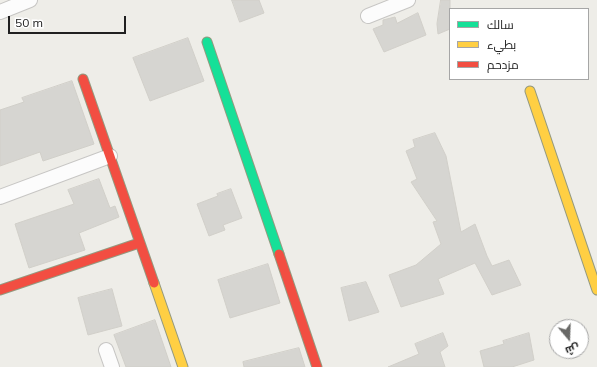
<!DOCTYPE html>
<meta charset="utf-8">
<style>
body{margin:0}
#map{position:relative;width:597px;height:367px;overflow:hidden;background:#eeede8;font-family:Mulish,Cairo,sans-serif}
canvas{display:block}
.legend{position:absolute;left:449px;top:8px;width:140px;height:72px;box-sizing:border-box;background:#fff;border:1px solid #a6a6a6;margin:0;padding:5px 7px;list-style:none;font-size:12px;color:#202020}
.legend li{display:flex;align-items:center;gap:8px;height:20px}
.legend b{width:20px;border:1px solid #a6a6a6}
.north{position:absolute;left:549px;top:319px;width:40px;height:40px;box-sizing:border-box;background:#fff;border:1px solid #a6a6a6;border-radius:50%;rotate:161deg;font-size:11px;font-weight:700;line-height:16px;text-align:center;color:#202020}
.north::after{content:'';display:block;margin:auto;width:14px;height:18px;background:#686866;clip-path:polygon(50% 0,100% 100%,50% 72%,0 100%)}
.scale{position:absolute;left:8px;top:16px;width:118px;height:18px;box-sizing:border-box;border:2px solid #202020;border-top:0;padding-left:5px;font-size:12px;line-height:14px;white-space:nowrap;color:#202020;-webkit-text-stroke:3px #fff;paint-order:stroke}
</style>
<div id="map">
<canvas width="597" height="367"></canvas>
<ul class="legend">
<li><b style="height:5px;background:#16e098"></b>سالك</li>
<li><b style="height:5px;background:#ffcf43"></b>بطيء</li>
<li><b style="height:5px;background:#f24e42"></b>مزدحم</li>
</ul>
<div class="north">ش</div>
<div class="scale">50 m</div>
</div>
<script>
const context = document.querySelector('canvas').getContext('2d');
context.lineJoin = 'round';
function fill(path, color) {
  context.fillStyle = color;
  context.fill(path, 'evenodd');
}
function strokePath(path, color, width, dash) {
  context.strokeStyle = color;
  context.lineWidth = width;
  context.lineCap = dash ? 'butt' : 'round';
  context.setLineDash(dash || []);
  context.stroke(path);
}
const building = new Path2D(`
 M 232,0 L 259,0 L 264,13 L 240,22 Z
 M 441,0 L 450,0 L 450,29 L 438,34 L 437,24 Z
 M 418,13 L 426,35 L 384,52 L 373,29 L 383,25 L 383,20 L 395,17 L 397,23 Z
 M 188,38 L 204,81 L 150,101 L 133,58 Z
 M 72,81 L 94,144 L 43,161 L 40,152 L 0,166 L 0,110 L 24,102 L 22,98 Z
 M 435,133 L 446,156 L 461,232 L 475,224 L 487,256 L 492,266 L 509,260 L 521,285 L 492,295 L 475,263 L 438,279 L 444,294 L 401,307 L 389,275 L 416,265 L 441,244 L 433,222 L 437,221 L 411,182 L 417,179 L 406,151 L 415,147 L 413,140 Z
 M 99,179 L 110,208 L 115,206 L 119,217 L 79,233 L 85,250 L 29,268 L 15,224 L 74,204 L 68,190 Z
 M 231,189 L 242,218 L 223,225 L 225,230 L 209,236 L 197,204 L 218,196 L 217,194 Z
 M 268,264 L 280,303 L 230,318 L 218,280 Z
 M 366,282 L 379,312 L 349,321 L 341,288 Z
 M 112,289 L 122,326 L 88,335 L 78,298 Z
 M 155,320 L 171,367 L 126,367 L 114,335 Z
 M 443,333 L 448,346 L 440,352 L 445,367 L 388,367 L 419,354 L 415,344 Z
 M 529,333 L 534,360 L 512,367 L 484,367 L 480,351 L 504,344 L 503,341 Z
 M 299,348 L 305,367 L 244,367 L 243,362 Z`);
const street = new Path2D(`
 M 0,12 L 30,0
 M 368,16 L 408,0
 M 0,197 L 110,156
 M 106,350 L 112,367`);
const fast = new Path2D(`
 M 207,42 L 279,254`);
const slow = new Path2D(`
 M 530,91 L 597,290
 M 154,283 L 183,367`);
const jam = new Path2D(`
 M 83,79 L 154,283
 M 279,254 L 317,367
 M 0,290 L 139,243`);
fill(building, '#d6d5d1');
strokePath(building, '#d1cfc9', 1);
strokePath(street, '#c7c6c4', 16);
strokePath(fast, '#94997f', 11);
strokePath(slow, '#94997f', 11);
strokePath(jam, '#94997f', 11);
strokePath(street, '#fcfcfc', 14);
strokePath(fast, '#16e098', 9);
strokePath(slow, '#ffcf43', 9);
strokePath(jam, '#f24e42', 9);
</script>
